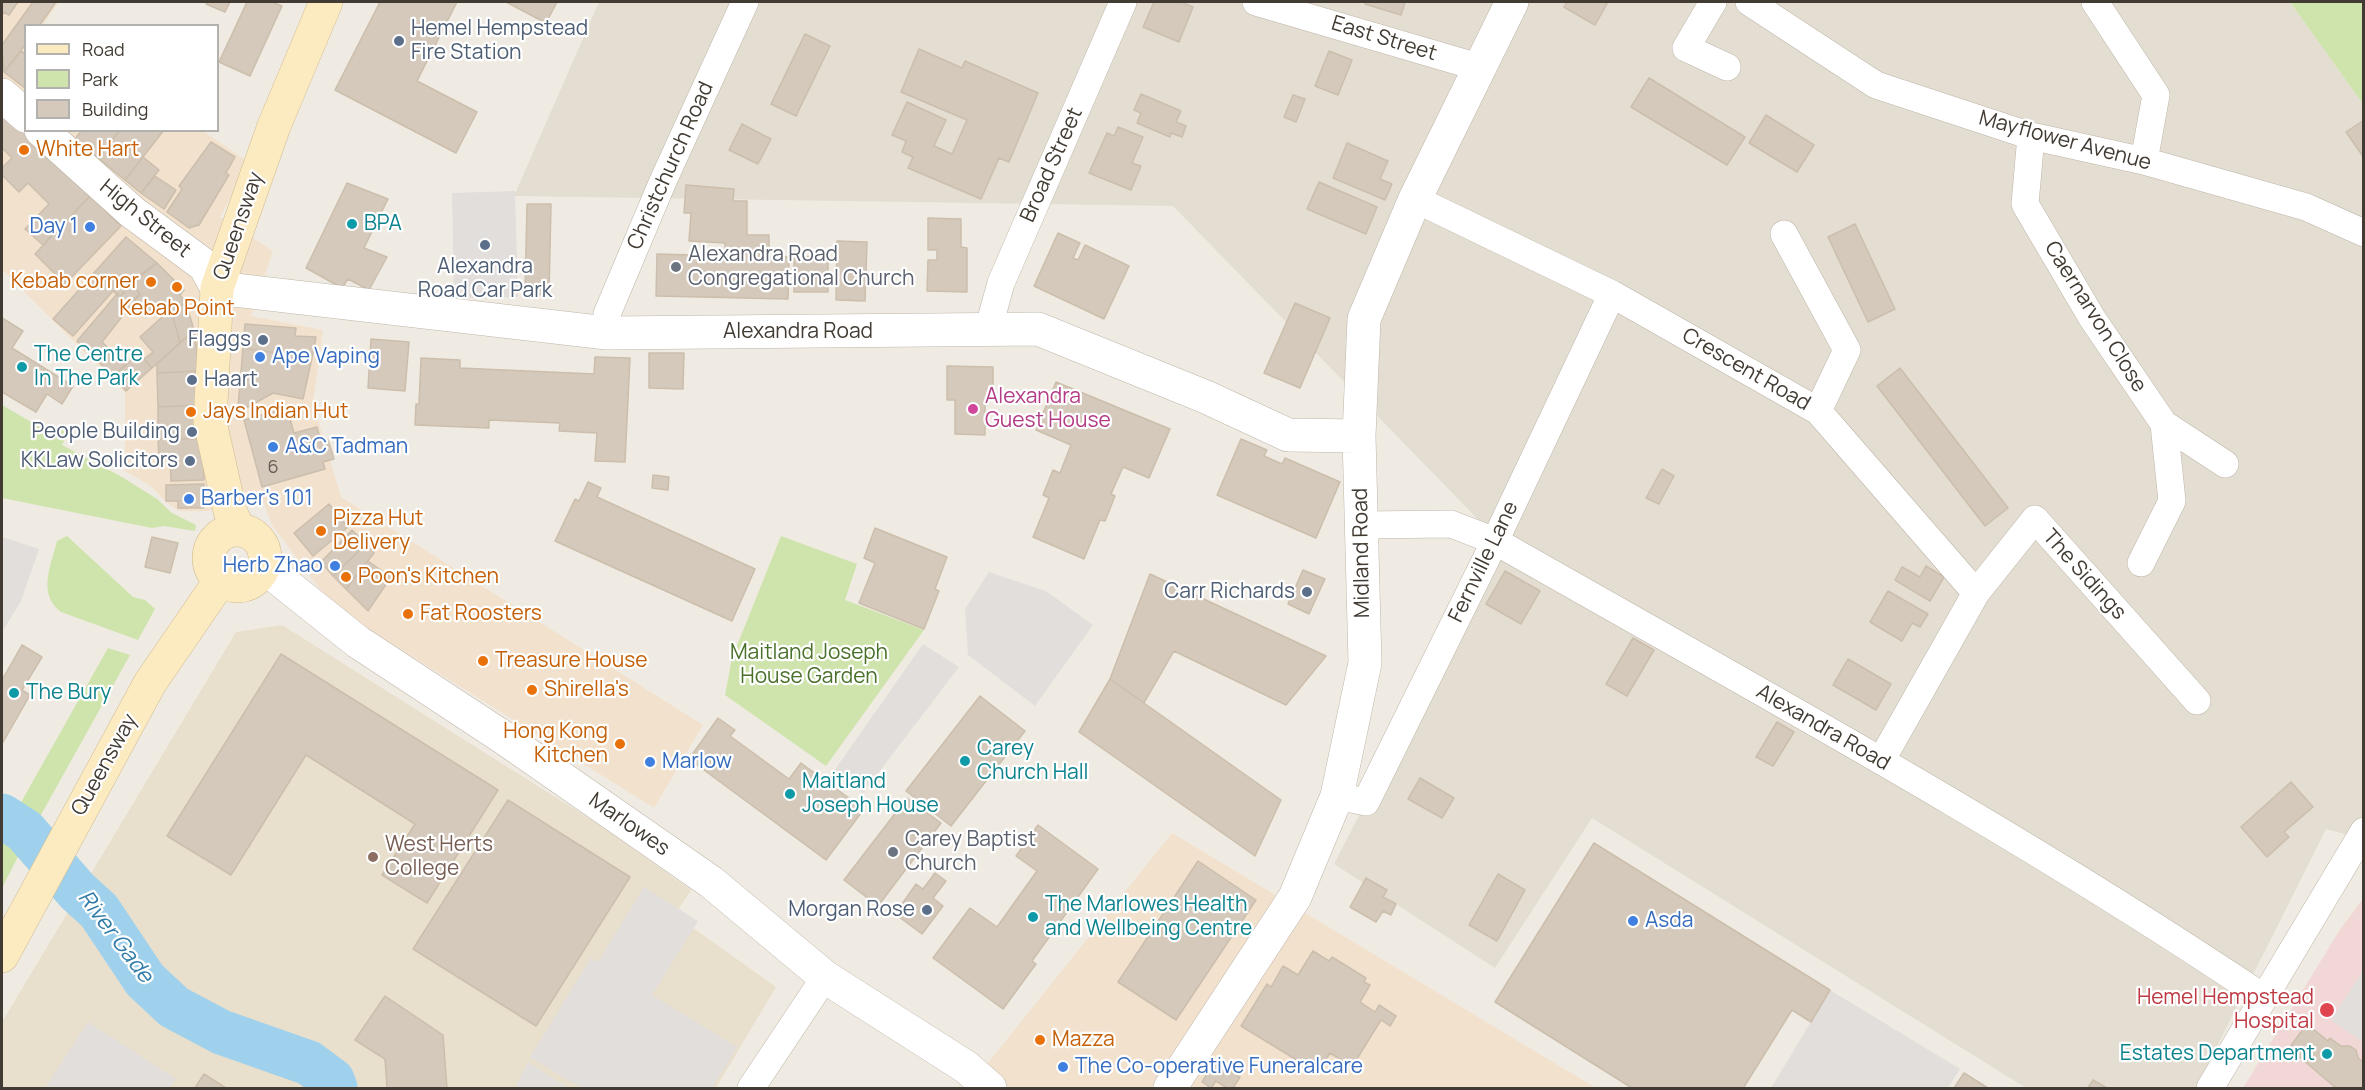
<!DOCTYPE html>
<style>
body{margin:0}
#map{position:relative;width:2365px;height:1090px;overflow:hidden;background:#f0ebe2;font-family:Manrope,sans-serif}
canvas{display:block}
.frame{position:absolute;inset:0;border:3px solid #423b33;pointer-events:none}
.legend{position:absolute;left:24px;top:24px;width:195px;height:108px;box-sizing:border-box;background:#fff;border:2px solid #b3b1ad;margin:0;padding:8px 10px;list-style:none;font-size:18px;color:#423b33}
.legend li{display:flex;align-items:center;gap:12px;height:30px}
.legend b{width:30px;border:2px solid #b3b1ad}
</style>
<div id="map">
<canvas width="2365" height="1090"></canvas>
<div class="frame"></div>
<ul class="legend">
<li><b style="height:8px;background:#fceac1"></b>Road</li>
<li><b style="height:16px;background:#cee4ac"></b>Park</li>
<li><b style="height:16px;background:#d4c9bb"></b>Building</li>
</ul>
</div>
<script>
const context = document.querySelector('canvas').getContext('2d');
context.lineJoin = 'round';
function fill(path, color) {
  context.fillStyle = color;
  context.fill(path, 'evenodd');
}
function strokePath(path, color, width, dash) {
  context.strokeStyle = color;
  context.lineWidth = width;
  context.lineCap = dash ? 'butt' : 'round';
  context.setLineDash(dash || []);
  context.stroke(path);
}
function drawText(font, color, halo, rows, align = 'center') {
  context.font = font + ' Manrope,sans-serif';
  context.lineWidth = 4.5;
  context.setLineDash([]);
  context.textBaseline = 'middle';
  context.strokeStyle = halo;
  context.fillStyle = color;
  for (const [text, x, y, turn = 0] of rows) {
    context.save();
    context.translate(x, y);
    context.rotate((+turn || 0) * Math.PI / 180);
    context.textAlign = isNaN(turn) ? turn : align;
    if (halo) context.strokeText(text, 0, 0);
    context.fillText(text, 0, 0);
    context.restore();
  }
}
const residential = new Path2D(`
 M 599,2 L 2290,2 L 2363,104 L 2363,839 L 2326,829 L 2196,1088 L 2026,1088 L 1592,818 L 1495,968 L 1334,864 L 1500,542 L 1173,206 L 514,196 Z`);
const commercial = new Path2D(`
 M 2,2 L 59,2 L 43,25 L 26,26 L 26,130 L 203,131 L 250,163 L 220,217 L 273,251 L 251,316 L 323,330 L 313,403 L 341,497 L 703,725 L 654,808 L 365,627 L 326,597 L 272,525 L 260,493 L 208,511 L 179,511 L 166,502 L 152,487 L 125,471 L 125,393 L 2,269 Z
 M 1172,833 L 1596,1088 L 990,1088 L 976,1078 Z`);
const education = new Path2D(`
 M 282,625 L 598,824 L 691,890 L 675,915 L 776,987 L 716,1088 L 2,1088 L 2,1022 L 236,632 Z`);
const medical = new Path2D(`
 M 2363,899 L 2363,1088 L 2243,1088 L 2339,931 Z`);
const green = new Path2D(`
 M 2290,2 L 2363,2 L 2363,104 Z
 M 2,405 L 57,437 L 63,428 L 69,431 L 62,445 L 122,477 L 157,499 L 172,513 L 196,525 L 195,531 L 164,526 L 152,528 L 2,498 Z
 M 67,536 L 133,597 L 145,600 L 155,609 L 138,640 L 61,612 C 37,594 51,565 57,541 Z
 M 781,536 L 857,564 L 845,600 L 924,630 L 826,766 L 725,695 L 732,658 Z
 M 108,648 L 130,655 L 32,831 L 11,820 Z
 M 2,837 L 23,847 L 2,888 Z`);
const parking = new Path2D(`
 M 515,191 L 518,297 L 454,298 L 452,193 Z
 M 2,537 L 39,549 L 21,601 L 4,629 L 2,628 Z
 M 989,572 L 1046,591 L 1093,625 L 1035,706 L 968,655 L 965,609 Z
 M 923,644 L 959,667 L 863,793 L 834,771 Z
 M 644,887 L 698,921 L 652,995 L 737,1047 L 712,1088 L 581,1088 L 530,1057 L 591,958 L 598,962 Z
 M 2363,971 L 2363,1042 L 2331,1020 Z
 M 1830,990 L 1960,1069 L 1948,1088 L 1771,1088 Z
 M 88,1022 L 176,1079 L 170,1088 L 45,1088 Z
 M 528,1062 L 568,1088 L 515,1088 Z`);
const river = new Path2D(`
 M 2,816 L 25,831 L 77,891 L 99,911 L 145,980 L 174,1007 L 221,1032 L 309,1063 L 332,1080 L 335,1088`);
const building = new Path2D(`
 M 2,2 L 18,2 L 9,15 L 4,12 L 2,15 Z
 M 33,2 L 56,2 L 39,26 L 26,26 L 26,44 L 4,72 L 2,45 Z
 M 207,2 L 230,2 L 225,12 L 206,4 Z
 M 247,2 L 272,2 L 282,6 L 250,76 L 219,62 Z
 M 380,2 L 457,2 L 417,81 L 477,112 L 456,153 L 335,90 Z
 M 506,2 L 557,2 L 546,23 Z
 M 1154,2 L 1181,2 L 1193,7 L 1179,42 L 1143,27 Z
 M 1366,2 L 1405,2 L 1401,15 L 1365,4 Z
 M 1567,2 L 1608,2 L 1595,25 L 1564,7 Z
 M 805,34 L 830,46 L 796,116 L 771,104 Z
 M 919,49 L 962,68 L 965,61 L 1038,93 L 1009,162 L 999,158 L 981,199 L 908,168 L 913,157 L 902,152 L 906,141 L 892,135 L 907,102 L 946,120 L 934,146 L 952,154 L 967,120 L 901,92 Z
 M 21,51 L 26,54 L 26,89 L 4,72 Z
 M 1329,51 L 1352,60 L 1338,95 L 1315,86 Z
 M 1649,78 L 1745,137 L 1727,165 L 1631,107 Z
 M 1141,94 L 1181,111 L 1176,122 L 1186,126 L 1182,137 L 1171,133 L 1170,137 L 1137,123 L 1141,113 L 1134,110 Z
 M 1293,95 L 1305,99 L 1296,122 L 1284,117 Z
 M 2,104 L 34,135 L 28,141 L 90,196 L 43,245 L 25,229 L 49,204 L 28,183 L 19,192 L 2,175 L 2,168 L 12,158 L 2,148 Z
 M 1766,115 L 1814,145 L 1797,172 L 1749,143 Z
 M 2364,120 L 2364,154 L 2362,155 L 2346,132 Z
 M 742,124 L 771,139 L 758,164 L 729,150 Z
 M 1118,127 L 1143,137 L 1132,163 L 1141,166 L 1131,190 L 1089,173 L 1107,133 L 1114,136 Z
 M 82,130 L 120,130 L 98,158 L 75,139 Z
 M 120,130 L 164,130 L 125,180 L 98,158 Z
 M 211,142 L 235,157 L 226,173 L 229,175 L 199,225 L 189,228 L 167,212 L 182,189 L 179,186 Z
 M 1347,143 L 1388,161 L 1380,179 L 1392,184 L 1385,200 L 1333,178 Z
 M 143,157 L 159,170 L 141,193 L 125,180 Z
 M 155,176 L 176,190 L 164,209 L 141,193 Z
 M 1319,182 L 1377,207 L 1366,234 L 1307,209 Z
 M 347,183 L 388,199 L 364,248 L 387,257 L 369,290 L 348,279 L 342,288 L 306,268 Z
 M 686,185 L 734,189 L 733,201 L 747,201 L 747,235 L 769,235 L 769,256 L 789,257 L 788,299 L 656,296 L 657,254 L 725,256 L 725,243 L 689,241 L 691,213 L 684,213 Z
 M 90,196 L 121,226 L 65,284 L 35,254 Z
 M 527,204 L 551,204 L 549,295 L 525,294 Z
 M 928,218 L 961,219 L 961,247 L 967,248 L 967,292 L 927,291 L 928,260 L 937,260 L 937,250 L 928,250 Z
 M 1855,224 L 1895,309 L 1868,322 L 1828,237 Z
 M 1058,233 L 1080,243 L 1073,258 L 1078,260 L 1085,245 L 1129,266 L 1104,319 L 1034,286 Z
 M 126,237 L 157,263 L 136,278 L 120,297 L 113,291 L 73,336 L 53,319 Z
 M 837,241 L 867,242 L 865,301 L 836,300 Z
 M 828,256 L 828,292 L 794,292 L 794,257 Z
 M 157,263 L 184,290 L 180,295 L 186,303 L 171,309 L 165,302 L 146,317 L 134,299 L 140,294 L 131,284 Z
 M 131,284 L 140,294 L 102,342 L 126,365 L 113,376 L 77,341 L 117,294 L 120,297 Z
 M 186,303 L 194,330 L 180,343 L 171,309 Z
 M 1295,303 L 1330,318 L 1300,388 L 1264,373 Z
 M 171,309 L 180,343 L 152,368 L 144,359 L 153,352 L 140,337 Z
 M 2,318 L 23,331 L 12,348 L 73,386 L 62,404 L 47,394 L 36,412 L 2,392 Z
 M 245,324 L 296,328 L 295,336 L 316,337 L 312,358 L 243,348 Z
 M 194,330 L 200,371 L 157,373 L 157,364 Z
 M 371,339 L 409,342 L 405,391 L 368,388 Z
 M 243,348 L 312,358 L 303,399 L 273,393 L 248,407 L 238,408 Z
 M 139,353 L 152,368 L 126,391 L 113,376 Z
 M 649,353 L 684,353 L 683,389 L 649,388 Z
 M 595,357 L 630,358 L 625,462 L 595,461 L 597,433 L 559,431 L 560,423 L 489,420 L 489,428 L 415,425 L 416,404 L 419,404 L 421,358 L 460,360 L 460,368 L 594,374 Z
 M 947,366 L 993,367 L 993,400 L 985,400 L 985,435 L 955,434 L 955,400 L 947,400 Z
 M 1900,368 L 2008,508 L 1985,526 L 1877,386 Z
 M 200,371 L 201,405 L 158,407 L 157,373 Z
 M 1056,382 L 1170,429 L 1149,478 L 1123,467 L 1111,494 L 1115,496 L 1105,521 L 1100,520 L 1084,559 L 1033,537 L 1049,498 L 1043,495 L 1053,470 L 1060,473 L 1071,445 L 1036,430 Z
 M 201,405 L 203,439 L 158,439 L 158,407 Z
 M 287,408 L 294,433 L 317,427 L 321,442 L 328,440 L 334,459 L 323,462 L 325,469 L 262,487 L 244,420 Z
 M 158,439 L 203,439 L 204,480 L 171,481 L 170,459 L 159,459 Z
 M 1241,439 L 1267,450 L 1264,456 L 1282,464 L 1285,458 L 1340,482 L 1316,538 L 1217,495 Z
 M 1662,469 L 1674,476 L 1659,504 L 1646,498 Z
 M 653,475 L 669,477 L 668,490 L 652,488 Z
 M 588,482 L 601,488 L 597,497 L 755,569 L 732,621 L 555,541 L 575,499 L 579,501 Z
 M 204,484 L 204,508 L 178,508 L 178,501 L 166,501 L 166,485 Z
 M 329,504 L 348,527 L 313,556 L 294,533 Z
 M 875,528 L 947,557 L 935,589 L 939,591 L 924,629 L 859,603 L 875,563 L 864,558 Z
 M 352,530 L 366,544 L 333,576 L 321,562 Z
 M 152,537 L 178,543 L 170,573 L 145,567 Z
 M 366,544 L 374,553 L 346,589 L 333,576 Z
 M 368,561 L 391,577 L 368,611 L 346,589 Z
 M 1926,566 L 1944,577 L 1930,601 L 1895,580 L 1902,567 L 1920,577 Z
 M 1303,570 L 1325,579 L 1309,614 L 1288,604 Z
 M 1505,571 L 1540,591 L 1521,624 L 1486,604 Z
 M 1150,574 L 1326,656 L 1286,705 L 1174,651 L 1144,703 L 1110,679 Z
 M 1888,591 L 1928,614 L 1920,627 L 1912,623 L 1902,641 L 1870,622 Z
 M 1633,638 L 1654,650 L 1627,696 L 1606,684 Z
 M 22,645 L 42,657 L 22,690 L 30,695 L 2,744 L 2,680 Z
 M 281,654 L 498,790 L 427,903 L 382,875 L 415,824 L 306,755 L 231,875 L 167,836 Z
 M 1848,659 L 1891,684 L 1876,710 L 1833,685 Z
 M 1110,679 L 1281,800 L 1255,856 L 1079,732 Z
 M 980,696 L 1025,731 L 951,826 L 906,791 Z
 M 718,718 L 735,730 L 730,736 L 789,779 L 801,763 L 864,809 L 826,860 L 689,759 Z
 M 1777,722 L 1794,732 L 1773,766 L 1756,757 Z
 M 1420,778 L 1454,798 L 1442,818 L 1408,799 Z
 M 2291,782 L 2313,807 L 2284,832 L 2289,837 L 2267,857 L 2241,827 Z
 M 907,798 L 941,823 L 878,906 L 844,880 Z
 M 508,800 L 630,877 L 536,1026 L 413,949 Z
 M 1038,825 L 1098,869 L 1032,961 L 1036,964 L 1003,1009 L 933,958 L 970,908 L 997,927 L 1037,871 L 1016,856 Z
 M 1594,843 L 1830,990 L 1811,1022 L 1792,1010 L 1744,1087 L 1746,1088 L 1632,1088 L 1495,1002 Z
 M 1198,861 L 1256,900 L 1176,1020 L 1118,982 Z
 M 935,873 L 946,881 L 933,898 L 943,906 L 922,934 L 895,914 L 916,884 L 923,889 Z
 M 1498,874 L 1525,890 L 1497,941 L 1469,925 Z
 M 1366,878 L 1387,890 L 1383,897 L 1396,904 L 1391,915 L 1383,911 L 1376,922 L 1350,907 Z
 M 1313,951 L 1329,961 L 1332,957 L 1366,978 L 1364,982 L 1370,985 L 1360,1002 L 1375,1012 L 1379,1005 L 1396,1016 L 1390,1026 L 1381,1020 L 1352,1067 L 1330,1053 L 1318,1073 L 1241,1026 L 1267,984 L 1271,987 L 1283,966 L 1298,975 Z
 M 385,996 L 443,1035 L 447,1088 L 387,1088 L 385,1059 L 355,1040 Z
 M 2307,1024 L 2328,1041 L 2330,1038 L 2341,1046 L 2350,1046 L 2356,1050 L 2358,1058 L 2364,1063 L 2364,1088 L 2336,1088 L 2289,1048 Z
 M 1215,1061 L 1240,1077 L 1233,1088 L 1227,1088 L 1216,1081 L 1211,1088 L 1202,1082 Z
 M 1964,1073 L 1988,1088 L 1954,1088 Z
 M 204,1074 L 226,1088 L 195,1088 Z
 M 2093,1080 L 2107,1088 L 2088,1088 Z`);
const minor = new Path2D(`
 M 1256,2 L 1478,67
 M 1713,2 L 1686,48 L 1727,67
 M 1749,2 L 1876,85 L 2031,136 L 2144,161 L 2306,207 L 2364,233
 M 2095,2 L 2156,95 L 2144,161
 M 2031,136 L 2025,204 L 2092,318 L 2164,424 L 2225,464
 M 1415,199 L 1612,294 L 1818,411 L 1976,593 L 1881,761
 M 1784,234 L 1847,350 L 1818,411
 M 988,330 L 1001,283 L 1123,2
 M 607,333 L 607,314 L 663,181 L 745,2
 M 1361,525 L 1451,524 L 1495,541 C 1753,688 2016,831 2263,997
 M 2141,563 L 2172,501 L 2164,424
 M 1976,593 L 2035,519 L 2197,701
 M 1337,796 L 1366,802 L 1495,541 L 1612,294
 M 751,1088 L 825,977
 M 2210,1088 L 2364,831`);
const tertiary = new Path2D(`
 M 2,95 L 26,116
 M 41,130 L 132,212 L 205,266 L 217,288 L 607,333 L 1038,329 L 1206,397 L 1288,435 L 1359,436
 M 264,567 L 358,642 L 504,738 L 711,882 L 825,977 L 966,1067 L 990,1088
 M 1170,1088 L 1295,897 L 1337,796 L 1365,663 L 1359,436 L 1364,319 L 1415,199 L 1512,2`);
const secondary = new Path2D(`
 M209 558a28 28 0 1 1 56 0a28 28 0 1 1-56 0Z
 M 239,530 L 230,511 L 210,422 L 217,288 L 274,126 L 326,2
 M 2,956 L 150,683 L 220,581`);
const markers = [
 [399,41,6,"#5c6f8a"],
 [24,150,6,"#e8710a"],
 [352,224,6,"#0f9aa8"],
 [90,227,6,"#3f7fe0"],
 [485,245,6,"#5c6f8a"],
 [676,267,6,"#6b7280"],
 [151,282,6,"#e8710a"],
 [177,287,6,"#e8710a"],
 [263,340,6,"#5c6f8a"],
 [260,357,6,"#3f7fe0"],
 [22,367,6,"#0f9aa8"],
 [192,380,6,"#5c6f8a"],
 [973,409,6,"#d1479c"],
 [191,412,6,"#e8710a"],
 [192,432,6,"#5c6f8a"],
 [273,447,6,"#3f7fe0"],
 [190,461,6,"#5c6f8a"],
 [189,499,6,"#3f7fe0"],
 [321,531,6,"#e8710a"],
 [335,566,6,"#3f7fe0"],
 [346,577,6,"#e8710a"],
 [1307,592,6,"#5c6f8a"],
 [408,614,6,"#e8710a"],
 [483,661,6,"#e8710a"],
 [532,690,6,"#e8710a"],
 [14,693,6,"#0f9aa8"],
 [620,744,6,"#e8710a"],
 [965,761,6,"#0f9aa8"],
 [650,762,6,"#3f7fe0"],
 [790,794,6,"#0f9aa8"],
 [893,852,6,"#6b7280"],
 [373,857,6,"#8d6e63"],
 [927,910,6,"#5c6f8a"],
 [1033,917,6,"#0f9aa8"],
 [1633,921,6,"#3f7fe0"],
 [2327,1010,8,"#e0444e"],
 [1040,1040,6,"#e8710a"],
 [2327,1054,6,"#0f9aa8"],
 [1063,1067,6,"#3f7fe0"]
];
const numberNames = [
 ["6",273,468]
];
const serviceNames = [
 ["Hemel Hempstead",411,29,"left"],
 ["Fire Station",411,53,"left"],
 ["Alexandra",485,267,"center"],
 ["Road Car Park",485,291,"center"],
 ["Flaggs",251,340],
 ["Haart",204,380,"left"],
 ["People Building",180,432],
 ["KKLaw Solicitors",178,461],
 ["Carr Richards",1295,592],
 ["Morgan Rose",915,910]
];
const streetNames = [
 ["East Street",1384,39,17],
 ["Mayflower Avenue",2065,141,15],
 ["Broad Street",1052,165,-66],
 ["Christchurch Road",671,166,-66],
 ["High Street",145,219,39],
 ["Queensway",239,226,-71],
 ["Caernarvon Close",2095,317,58],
 ["Alexandra Road",798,332],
 ["Crescent Road",1746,370,30],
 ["Midland Road",1362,553,-91],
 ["Fernville Lane",1484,562,-64],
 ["The Sidings",2084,575,48],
 ["Alexandra Road",1823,728,30],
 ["Queensway",105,765,-61],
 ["Marlowes",629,825,35]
];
const foodNames = [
 ["White Hart",36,150],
 ["Kebab corner",139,282,"right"],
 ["Kebab Point",177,309,"center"],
 ["Jays Indian Hut",203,412],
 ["Pizza Hut",333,519],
 ["Delivery",333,543],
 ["Poon's Kitchen",358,577],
 ["Fat Roosters",420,614],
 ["Treasure House",495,661],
 ["Shirella's",544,690],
 ["Hong Kong",608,732,"right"],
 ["Kitchen",608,756,"right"],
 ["Mazza",1052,1040]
];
const cultureNames = [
 ["BPA",364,224],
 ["The Centre",34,355],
 ["In The Park",34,379],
 ["The Bury",26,693],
 ["Carey",977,749],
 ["Church Hall",977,773],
 ["Maitland",802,782],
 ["Joseph House",802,806],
 ["The Marlowes Health",1045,905],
 ["and Wellbeing Centre",1045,929],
 ["Estates Department",2315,1054,"right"]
];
const shopNames = [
 ["Day 1",78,227,"right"],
 ["Ape Vaping",272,357],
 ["A&C Tadman",285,447],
 ["Barber's 101",201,499],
 ["Herb Zhao",323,566,"right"],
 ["Marlow",662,762],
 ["Asda",1645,921],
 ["The Co-operative Funeralcare",1075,1067]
];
const worshipNames = [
 ["Alexandra Road",688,255],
 ["Congregational Church",688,279],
 ["Carey Baptist",905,840],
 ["Church",905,864]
];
const hotelNames = [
 ["Alexandra",985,397],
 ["Guest House",985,421]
];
const parkNames = [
 ["Maitland Joseph",809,653],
 ["House Garden",809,677]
];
const educationNames = [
 ["West Herts",385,845],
 ["College",385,869]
];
const healthNames = [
 ["Hemel Hempstead",2314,998],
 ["Hospital",2314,1022]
];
const waterNames = [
 ["River Gade",115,937,53]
];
fill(residential, '#e4ddd1');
fill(commercial, '#f2e1cd');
fill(education, '#e9dfcd');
fill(medical, '#f1d8d6');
fill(green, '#cee4ac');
fill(parking, '#e1dedb');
strokePath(river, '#a0d1ec', 45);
fill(building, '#d4c9bb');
strokePath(building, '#ccbeac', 1.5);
strokePath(minor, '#beb5a9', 28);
strokePath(tertiary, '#beb5a9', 34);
strokePath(secondary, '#cfbc94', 34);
strokePath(minor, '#fff', 27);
strokePath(tertiary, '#fff', 33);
strokePath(secondary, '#fceac1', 33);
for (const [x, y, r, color] of markers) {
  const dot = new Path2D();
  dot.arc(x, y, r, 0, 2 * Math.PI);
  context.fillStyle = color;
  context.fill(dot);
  strokePath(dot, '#fff', 2);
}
drawText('18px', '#665e55', null, numberNames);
drawText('21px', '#4e5e75', '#fff', serviceNames, 'right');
drawText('21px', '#423b33', '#fff', streetNames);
drawText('21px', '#c56008', '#fff', foodNames, 'left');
drawText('21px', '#0d838f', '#fff', cultureNames, 'left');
drawText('21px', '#366cbe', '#fff', shopNames, 'left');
drawText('21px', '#5b616d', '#fff', worshipNames, 'left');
drawText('21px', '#b23c85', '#fff', hotelNames, 'left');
drawText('21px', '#49702a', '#fff', parkNames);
drawText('21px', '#785e54', '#fff', educationNames, 'left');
drawText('21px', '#be3a42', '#fff', healthNames, 'right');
drawText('italic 22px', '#327da8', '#fff', waterNames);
</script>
